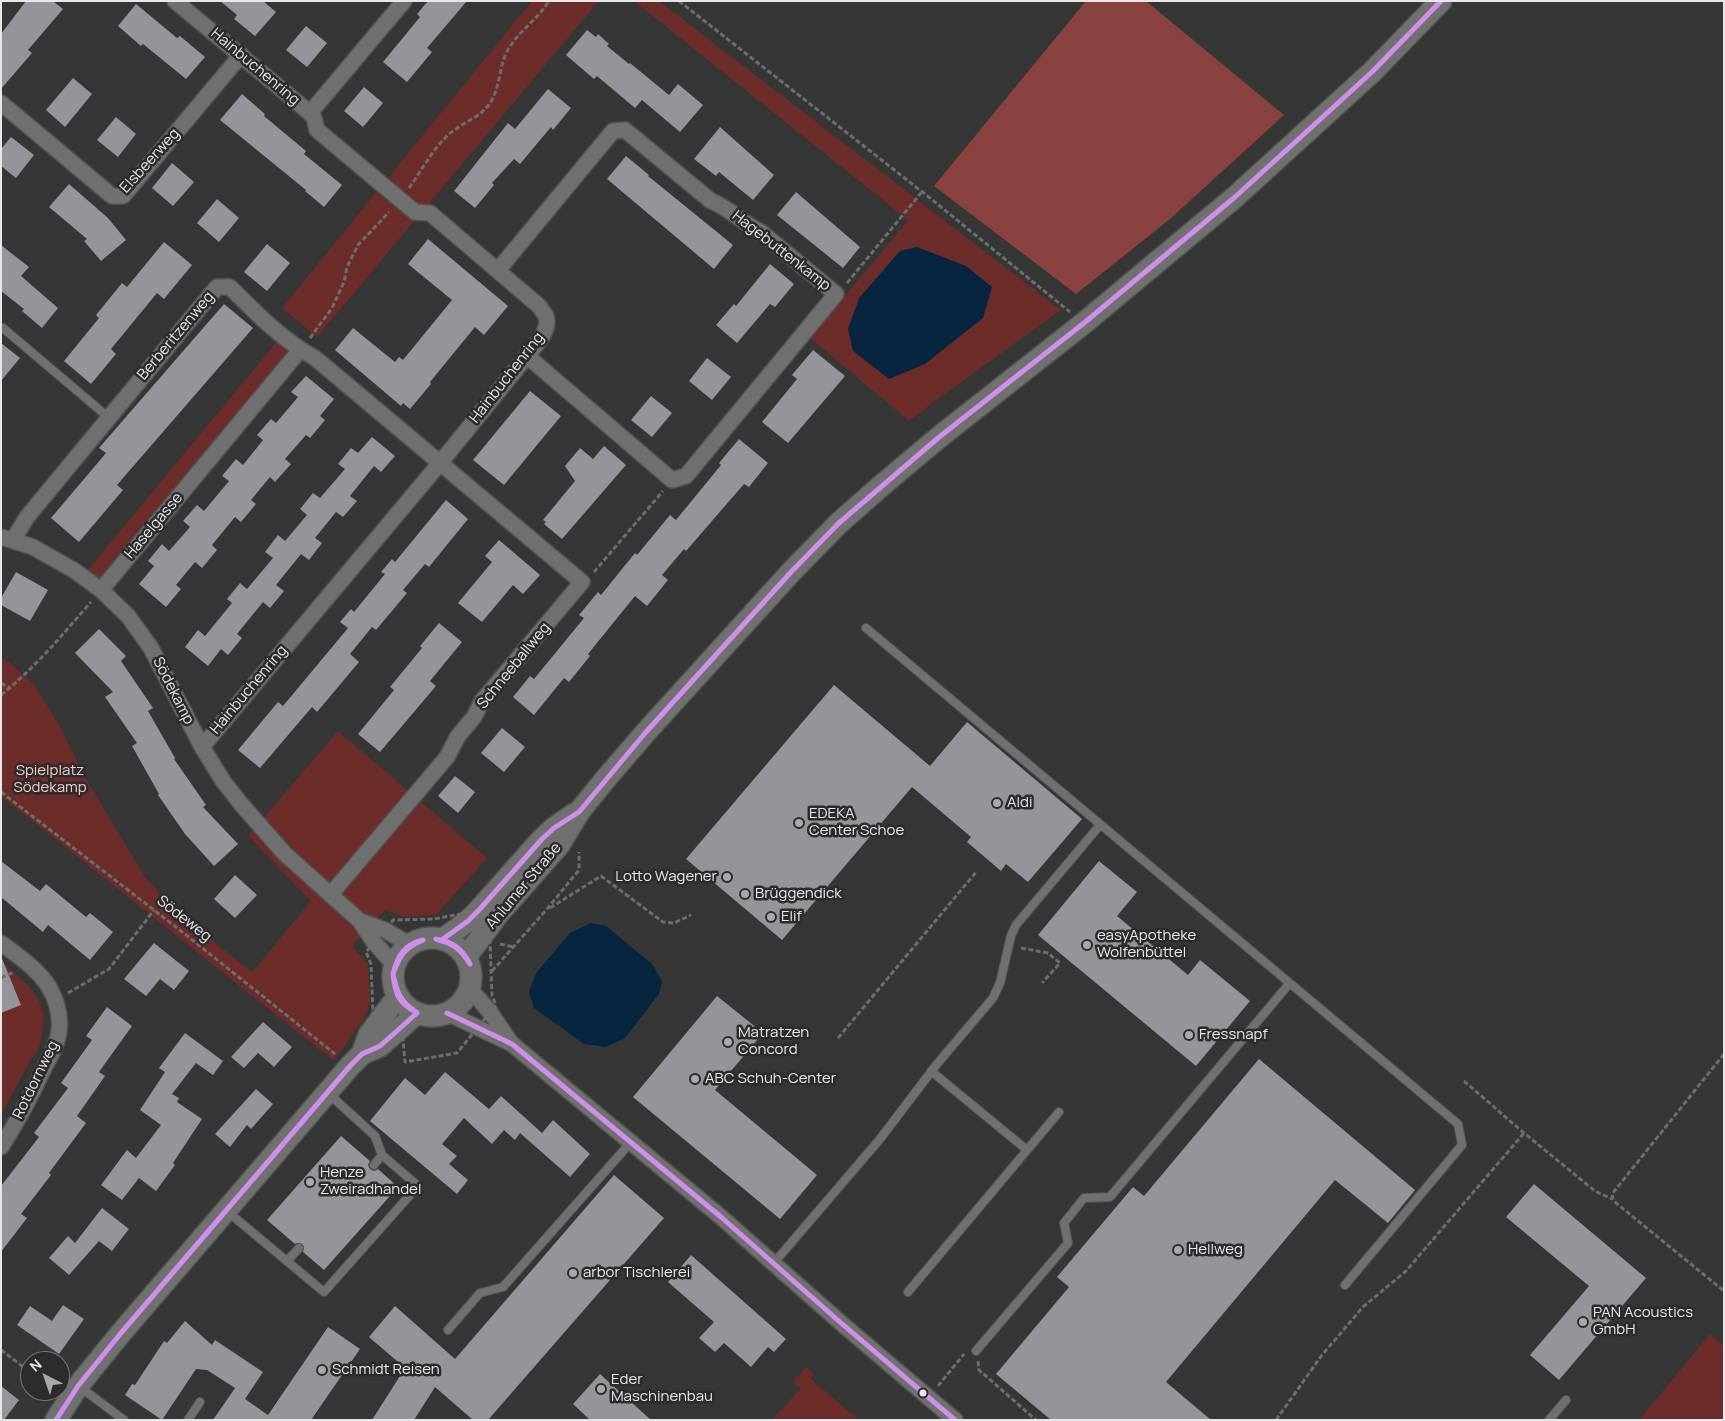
<!DOCTYPE html>
<meta charset="utf-8">
<style>
body{margin:0}
#map{position:relative;width:1725px;height:1421px;overflow:hidden;background:#363636;font-family:Manrope,sans-serif}
canvas{display:block}
.frame{position:absolute;inset:0;border:2px solid #e8e7e9;pointer-events:none}
.north{position:absolute;left:20px;top:1351px;width:50px;height:50px;box-sizing:border-box;background:#2d2b2d;border:1px solid #787678;border-radius:50%;rotate:319deg;font-size:14px;font-weight:700;line-height:20px;text-align:center;color:#e8e7e9}
.north::after{content:'';display:block;margin:auto;width:18px;height:22px;background:#aaa9aa;clip-path:polygon(50% 0,100% 100%,50% 72%,0 100%)}
</style>
<div id="map">
<canvas width="1725" height="1421"></canvas>
<div class="frame"></div>
<div class="north">N</div>
</div>
<script>
const context = document.querySelector('canvas').getContext('2d');
context.lineJoin = 'round';
function fill(path, color) {
  context.fillStyle = color;
  context.fill(path, 'evenodd');
}
function strokePath(path, color, width, dash) {
  context.strokeStyle = color;
  context.lineWidth = width;
  context.lineCap = dash ? 'butt' : 'round';
  context.setLineDash(dash || []);
  context.stroke(path);
}
function drawText(font, color, halo, rows, align = 'center') {
  context.font = font + ' Manrope,sans-serif';
  context.lineWidth = 5;
  context.setLineDash([]);
  context.textBaseline = 'middle';
  context.strokeStyle = halo;
  context.fillStyle = color;
  for (const [text, x, y, turn = 0] of rows) {
    context.save();
    context.translate(x, y);
    context.rotate((+turn || 0) * Math.PI / 180);
    context.textAlign = isNaN(turn) ? turn : align;
    if (halo) context.strokeText(text, 0, 0);
    context.fillText(text, 0, 0);
    context.restore();
  }
}
const green = new Path2D(`
 M 532,1 L 599,1 L 317,337 L 282,308 Z
 M 634,1 L 659,1 L 1061,310 L 939,398 L 909,421 L 810,338 L 908,220 Z
 M 284,333 L 300,346 L 101,582 L 87,571 Z
 M 1,658 L 8,661 L 35,686 L 59,725 L 84,776 L 145,877 L 176,912 L 252,972 L 311,901 L 248,836 L 338,731 L 487,858 L 436,915 L 405,917 L 385,910 L 352,946 L 368,964 L 370,1002 L 366,1015 L 334,1061 L 1,796 Z
 M 1,962 C 25,981 51,1001 42,1035 C 40,1045 39,1052 31,1059 L 1,1115 Z
 M 1710,1334 L 1724,1346 L 1724,1420 L 1639,1420 Z
 M 806,1367 L 814,1374 L 811,1379 L 859,1420 L 772,1420 L 800,1389 L 793,1382 Z`);
const forest = new Path2D(`
 M 1086,1 L 1146,1 L 1284,115 L 1170,219 L 1076,294 L 934,186 Z`);
const water = new Path2D(`
 M 917,247 L 966,266 L 992,287 L 983,318 L 925,364 L 889,379 L 853,351 L 848,329 L 859,298 L 900,251 Z
 M 591,923 L 606,926 L 652,964 L 662,981 L 659,994 L 625,1038 L 606,1047 L 584,1044 L 534,1008 L 529,992 L 536,973 L 570,933 Z`);
const building = new Path2D(`
 M 26,1 L 53,1 L 63,9 L 28,50 L 32,53 L 1,89 L 1,34 Z
 M 220,1 L 263,1 L 276,12 L 255,36 L 234,19 L 237,15 Z
 M 428,1 L 467,1 L 427,48 L 432,52 L 407,82 L 383,62 L 420,17 L 417,14 Z
 M 136,4 L 177,38 L 180,36 L 205,57 L 186,79 L 143,44 L 141,46 L 118,26 Z
 M 306,26 L 327,43 L 307,67 L 286,50 Z
 M 587,30 L 596,37 L 598,34 L 609,44 L 607,46 L 629,64 L 630,63 L 669,95 L 678,84 L 703,105 L 680,132 L 642,100 L 635,108 L 597,76 L 594,79 L 566,55 Z
 M 73,78 L 92,94 L 65,127 L 46,110 Z
 M 364,87 L 383,103 L 363,127 L 344,111 Z
 M 548,89 L 571,108 L 553,130 L 551,127 L 520,164 L 514,159 L 492,183 L 494,185 L 475,208 L 454,191 L 508,123 L 515,129 Z
 M 242,94 L 265,114 L 264,116 L 306,151 L 304,154 L 342,185 L 324,207 L 305,191 L 306,190 L 220,120 Z
 M 116,117 L 136,134 L 118,157 L 97,140 Z
 M 720,127 L 774,175 L 753,200 L 719,172 L 716,176 L 694,159 Z
 M 11,137 L 34,155 L 16,178 L 1,166 L 1,149 Z
 M 626,156 L 649,175 L 648,176 L 733,245 L 714,269 L 607,179 Z
 M 172,163 L 194,182 L 173,206 L 152,188 Z
 M 69,184 L 108,218 L 126,240 L 101,261 L 84,241 L 87,239 L 49,207 Z
 M 796,192 L 860,247 L 843,268 L 777,215 Z
 M 217,199 L 239,218 L 219,242 L 197,223 Z
 M 428,239 L 508,306 L 484,335 L 475,327 L 430,382 L 431,384 L 410,409 L 403,403 L 401,406 L 335,350 L 353,328 L 395,362 L 399,357 L 403,360 L 452,300 L 408,264 Z
 M 164,242 L 192,265 L 164,299 L 157,293 L 111,349 L 116,354 L 91,384 L 64,361 L 99,318 L 96,315 L 122,283 L 127,287 Z
 M 267,244 L 290,263 L 267,291 L 244,272 Z
 M 1,245 L 29,267 L 21,276 L 58,308 L 42,328 L 22,311 L 24,309 L 1,291 Z
 M 770,264 L 794,284 L 775,307 L 770,304 L 737,343 L 716,325 L 734,304 L 736,306 Z
 M 224,304 L 253,328 L 117,485 L 123,490 L 79,542 L 51,518 L 106,453 L 99,448 Z
 M 1,343 L 20,358 L 1,381 Z
 M 813,350 L 845,376 L 788,443 L 762,422 L 797,379 L 792,375 Z
 M 707,358 L 731,377 L 712,400 L 689,381 Z
 M 306,376 L 334,399 L 320,416 L 325,420 L 310,438 L 306,435 L 285,459 L 291,464 L 275,482 L 270,477 L 251,500 L 256,504 L 241,522 L 235,517 L 212,545 L 217,550 L 202,568 L 195,562 L 176,585 L 181,589 L 166,607 L 139,584 L 154,566 L 148,561 L 162,544 L 169,551 L 190,527 L 183,521 L 197,505 L 204,511 L 229,481 L 222,476 L 236,459 L 243,465 L 263,440 L 257,435 L 271,419 L 276,423 L 298,397 L 291,392 Z
 M 530,391 L 561,416 L 504,485 L 473,460 Z
 M 651,396 L 672,413 L 652,437 L 631,420 Z
 M 372,437 L 395,456 L 381,472 L 374,466 L 350,496 L 357,501 L 343,517 L 336,512 L 315,538 L 322,543 L 309,560 L 301,554 L 276,585 L 284,591 L 270,608 L 263,602 L 237,634 L 242,638 L 228,655 L 221,649 L 208,666 L 185,647 L 198,630 L 205,636 L 232,603 L 227,599 L 240,583 L 247,589 L 273,558 L 265,552 L 278,535 L 285,541 L 307,515 L 300,509 L 313,493 L 320,498 L 345,469 L 338,464 L 351,448 L 358,453 Z
 M 739,439 L 768,463 L 749,487 L 744,484 L 686,551 L 684,549 L 662,575 L 668,580 L 647,606 L 635,596 L 588,654 L 590,656 L 569,682 L 564,678 L 534,715 L 513,697 L 530,676 L 534,679 L 584,618 L 579,615 L 598,592 L 601,595 L 635,553 L 637,555 L 670,515 L 676,520 L 721,465 L 719,463 Z
 M 604,446 L 626,465 L 562,539 L 544,524 L 546,522 L 543,520 L 575,481 L 565,466 L 580,448 L 593,459 Z
 M 446,500 L 468,519 L 429,567 L 425,564 L 403,590 L 407,593 L 376,630 L 372,627 L 350,654 L 359,662 L 317,712 L 312,707 L 260,768 L 238,750 L 278,702 L 283,706 L 348,628 L 340,622 L 351,609 L 354,612 L 385,574 L 381,572 L 392,559 L 395,562 Z
 M 499,540 L 540,575 L 523,594 L 513,585 L 482,622 L 458,603 L 492,562 L 485,556 Z
 M 16,572 L 48,590 L 30,621 L 1,605 L 1,598 Z
 M 439,623 L 462,642 L 430,681 L 436,686 L 380,752 L 358,734 L 394,690 L 390,687 L 422,648 L 420,646 Z
 M 99,629 L 126,656 L 121,661 L 153,708 L 148,711 L 175,758 L 174,759 L 206,805 L 203,807 L 238,844 L 214,866 L 185,834 L 158,795 L 159,794 L 132,746 L 137,743 L 105,697 L 113,692 L 75,653 Z
 M 834,685 L 930,766 L 967,722 L 1082,819 L 1028,882 L 1006,864 L 1001,871 L 967,842 L 971,837 L 912,787 L 782,940 L 686,859 Z
 M 502,728 L 525,747 L 504,772 L 481,753 Z
 M 455,776 L 475,792 L 458,813 L 438,796 Z
 M 1,861 L 40,891 L 46,884 L 86,917 L 90,913 L 113,932 L 90,960 L 48,925 L 43,932 L 1,897 Z
 M 1099,861 L 1137,892 L 1117,916 L 1188,975 L 1200,960 L 1250,1001 L 1196,1066 L 1038,935 Z
 M 235,875 L 257,895 L 235,918 L 214,899 Z
 M 154,943 L 189,971 L 174,990 L 160,979 L 146,996 L 124,979 Z
 M 1,956 L 21,1005 L 1,1013 Z
 M 717,996 L 763,1033 L 715,1090 L 817,1175 L 780,1219 L 633,1097 Z
 M 107,1007 L 132,1026 L 99,1072 L 105,1076 L 77,1116 L 86,1123 L 49,1173 L 51,1175 L 21,1214 L 27,1218 L 1,1252 L 1,1186 L 39,1137 L 34,1133 L 68,1088 L 61,1083 L 92,1040 L 86,1036 Z
 M 263,1022 L 292,1047 L 274,1067 L 258,1053 L 244,1068 L 231,1057 Z
 M 185,1033 L 223,1061 L 213,1075 L 196,1063 L 172,1094 L 179,1098 L 177,1102 L 202,1119 L 173,1163 L 175,1165 L 156,1191 L 139,1178 L 122,1200 L 101,1185 L 127,1150 L 136,1158 L 161,1125 L 140,1110 L 165,1072 L 159,1068 Z
 M 1259,1059 L 1415,1190 L 1388,1223 L 1335,1180 L 1166,1382 L 1211,1420 L 1051,1420 L 996,1374 L 1069,1287 L 1057,1277 L 1133,1187 L 1144,1196 Z
 M 445,1072 L 489,1109 L 501,1096 L 542,1133 L 553,1120 L 590,1154 L 570,1177 L 520,1133 L 515,1140 L 504,1130 L 492,1144 L 464,1118 L 442,1144 L 457,1156 L 449,1164 L 468,1180 L 457,1194 L 370,1121 L 405,1078 L 425,1095 Z
 M 256,1089 L 273,1104 L 251,1129 L 247,1125 L 230,1147 L 215,1134 Z
 M 341,1136 L 370,1161 L 368,1165 L 370,1169 L 374,1171 L 378,1169 L 398,1187 L 324,1270 L 303,1252 L 304,1247 L 302,1244 L 298,1243 L 295,1244 L 267,1220 Z
 M 614,1175 L 664,1218 L 488,1420 L 473,1420 L 435,1387 L 414,1420 L 372,1420 L 405,1368 L 369,1337 L 395,1306 L 455,1359 Z
 M 1534,1184 L 1646,1278 L 1559,1380 L 1530,1355 L 1589,1286 L 1506,1217 Z
 M 102,1208 L 129,1229 L 112,1251 L 99,1241 L 69,1275 L 49,1258 L 68,1236 L 75,1243 Z
 M 691,1255 L 786,1339 L 774,1352 L 768,1347 L 751,1367 L 724,1343 L 715,1352 L 699,1338 L 714,1322 L 668,1282 Z
 M 63,1305 L 84,1319 L 59,1354 L 17,1325 L 30,1306 L 52,1321 Z
 M 185,1321 L 212,1345 L 215,1340 L 263,1372 L 245,1399 L 268,1415 L 328,1327 L 360,1349 L 311,1420 L 213,1420 L 235,1388 L 207,1370 L 196,1369 L 162,1420 L 125,1395 L 132,1384 L 135,1385 L 164,1341 L 167,1343 Z
 M 600,1374 L 651,1420 L 590,1420 L 573,1404 Z
 M 1,1386 L 19,1400 L 4,1420 L 1,1420 Z`);
const path = new Path2D(`
 M 679,1 L 930,198 L 1070,312
 M 409,188 C 422,170 432,150 448,135 C 460,124 478,118 488,106 C 501,90 498,65 509,48 C 520,30 538,19 549,1
 M 847,283 L 921,193
 M 310,338 L 332,308 L 344,282 L 347,267 L 358,245 L 389,212
 M 594,572 L 663,491
 M 1,683 L 10,688
 M 1,695 C 35,668 62,635 91,602
 M 1,792 L 176,927 L 335,1054
 M 550,908 L 601,876 L 663,922 L 674,923 L 691,915
 M 461,914 L 490,941 L 492,996 L 496,1005 L 457,1053 L 405,1062 L 403,1040 L 373,1013 L 371,964 L 366,952 L 393,920 L 434,919 Z
 M 500,944 L 513,947
 M 1021,948 L 1048,953 L 1060,963 L 1042,983
 M 492,971 L 547,909 L 579,870 L 579,852
 M 1,978 L 14,972
 M 68,993 L 109,969 L 154,910
 M 838,1038 L 977,871
 M 1724,1054 L 1612,1194 L 1613,1199 L 1616,1203 L 1724,1291
 M 1464,1081 L 1524,1133 L 1595,1191 L 1612,1199
 M 1,1350 L 30,1372
 M 978,1361 L 979,1370 L 1036,1420
 M 938,1386 L 964,1354
 M 1276,1420 L 1322,1355 L 1363,1307 L 1406,1271 L 1524,1133`);
const service = new Path2D(`
 M 3,328 L 108,417
 M 866,628 L 1458,1124 L 1462,1145 L 1345,1285
 M 931,1071 L 1027,1150
 M 374,1165 L 382,1155
 M 228,1212 L 324,1292 L 418,1186 L 382,1155 L 375,1136 L 329,1094
 M 288,1260 L 299,1248
 M 773,1264 L 880,1139 L 937,1064 L 993,998 L 1000,983 L 1011,936 L 1016,925 L 1100,825
 M 908,1292 L 1059,1112
 M 448,1330 L 480,1293 L 503,1287 L 631,1142
 M 976,1351 L 1068,1243 L 1064,1223 L 1084,1198 L 1110,1197 L 1289,984
 M 80,1387 L 124,1420
 M 188,1420 L 200,1402
 M 1549,1420 L 1566,1400`);
const minor = new Path2D(`
 M 175,1 L 310,113 L 314,118 L 317,130 L 415,212 L 430,213 L 539,306 C 541,309 544,313 546,316 C 551,330 535,346 527,356 L 440,463 L 202,747
 M 1,103 L 112,196 L 123,196 L 241,55
 M 310,113 L 404,1
 M 498,270 L 613,131 L 625,130 L 711,201 C 730,208 743,224 761,232 L 836,294 L 686,476 L 672,480 L 527,356
 M 1,537 L 33,547 L 75,571 L 101,590 L 128,616 L 151,648 L 202,747 L 223,781 L 241,804 L 285,854 L 360,921 L 374,942 L 395,966
 M 13,540 L 27,517 L 217,287 L 230,287 C 256,313 282,340 315,358 L 582,582 L 482,701 L 474,717 L 458,736 L 447,757 L 331,894
 M 101,590 L 300,350
 M 360,921 L 385,930 L 410,945
 M 1,943 C 18,956 38,969 49,987 C 57,1001 61,1015 59,1031 C 58,1043 51,1055 45,1066 C 32,1094 18,1121 1,1147
 M 470,989 L 490,1012 L 511,1043
 M 447,1013 L 512,1044 L 721,1217 L 841,1323 L 955,1420`);
const secondary = new Path2D(`
 M393 977a39 39 0 1 1 78 0a39 39 0 1 1-78 0Z
 M 443,939 L 468,921 L 479,910 L 542,839 L 554,828 L 574,814
 M 466,957 L 499,913 L 559,845 L 579,812 L 603,782 L 646,732 L 792,571 L 839,523 L 881,486 L 938,438 L 1084,323 L 1235,197 L 1372,72 L 1441,1
 M 362,1054 L 369,1035 L 398,996
 M 56,1420 L 78,1386 L 121,1333 L 350,1066 L 362,1054 L 380,1046 L 417,1013`);
const bus1 = new Path2D(`
 M 436,939 C 454,944 460,948 470,964
 M 436,939 C 454,942 462,949 470,964
 M 443,939 L 468,921 L 479,910 L 542,839 L 554,828 L 579,812 L 646,732 L 792,571 L 839,523 L 938,438 L 1084,323 L 1235,197 L 1372,72 L 1441,1
 M 393,974 C 397,993 400,1001 416,1012
 M 393,974 C 395,993 398,1003 416,1012
 M 393,974 C 398,956 403,945 423,940
 M 393,974 C 400,955 404,948 423,940
 M 447,1013 L 512,1044 L 721,1217 L 841,1323 L 955,1420
 M 56,1420 L 78,1386 L 121,1333 L 350,1066 L 362,1054 L 380,1046 L 417,1013`);
const markers = [
 [997,803,5,"#aaa9aa"],
 [799,823,5,"#aaa9aa"],
 [727,877,5,"#aaa9aa"],
 [745,894,5,"#aaa9aa"],
 [771,917,5,"#aaa9aa"],
 [1087,945,5,"#aaa9aa"],
 [1189,1035,5,"#aaa9aa"],
 [728,1042,5,"#aaa9aa"],
 [695,1079,5,"#aaa9aa"],
 [310,1182,5,"#aaa9aa"],
 [1178,1250,5,"#aaa9aa"],
 [573,1273,5,"#aaa9aa"],
 [1583,1322,5,"#aaa9aa"],
 [322,1370,5,"#aaa9aa"],
 [601,1389,5,"#aaa9aa"],
 [923,1393,4.5,"#e8e7e9"]
];
const streetNames = [
 ["Hainbuchenring",255,67,40],
 ["Elsbeerweg",150,161,-48],
 ["Hagebuttenkamp",781,251,38],
 ["Berberitzenweg",176,336,-50],
 ["Hainbuchenring",507,378,-52],
 ["Haselgasse",154,526,-50],
 ["Schneeballweg",514,666,-51],
 ["Hainbuchenring",249,690,-50],
 ["Södekamp",173,691,63],
 ["Ahlumer Straße",524,886,-50],
 ["Södeweg",184,919,38],
 ["Rotdornweg",36,1080,-64]
];
const parkNames = [
 ["Spielplatz",50,771],
 ["Södekamp",50,788]
];
const poiNames = [
 ["Aldi",1007,803],
 ["EDEKA",809,814],
 ["Center Schoe",809,831],
 ["Lotto Wagener",717,877,"right"],
 ["Brüggendick",755,894],
 ["Elif",781,917],
 ["easyApotheke",1097,936],
 ["Wolfenbüttel",1097,953],
 ["Matratzen",738,1033],
 ["Concord",738,1050],
 ["Fressnapf",1199,1035],
 ["ABC Schuh-Center",705,1079],
 ["Henze",320,1173],
 ["Zweiradhandel",320,1190],
 ["Hellweg",1188,1250],
 ["arbor Tischlerei",583,1273],
 ["PAN Acoustics",1593,1313],
 ["GmbH",1593,1330],
 ["Schmidt Reisen",332,1370],
 ["Eder",611,1380],
 ["Maschinenbau",611,1397]
];
fill(green, '#6c2c2a');
fill(forest, '#89423f');
fill(water, '#07253f');
fill(building, '#94949a');
strokePath(service, '#535253', 10);
strokePath(minor, '#535253', 18);
strokePath(secondary, '#535253', 24);
strokePath(path, '#6d6d6d', 3, [5, 2.5]);
strokePath(service, '#717071', 8);
strokePath(minor, '#717071', 15);
strokePath(secondary, '#717071', 21);
strokePath(bus1, '#ce8fe9', 5);
for (const [x, y, r, color] of markers) {
  const dot = new Path2D();
  dot.arc(x, y, r, 0, 2 * Math.PI);
  context.fillStyle = color;
  context.fill(dot);
  strokePath(dot, '#2d2b2d', 2);
}
drawText('15px', '#e8e7e9', '#2d2b2d', streetNames);
drawText('15px', '#f8c7c2', '#2d2b2d', parkNames);
drawText('15px', '#e8e7e9', '#2d2b2d', poiNames, 'left');
</script>
